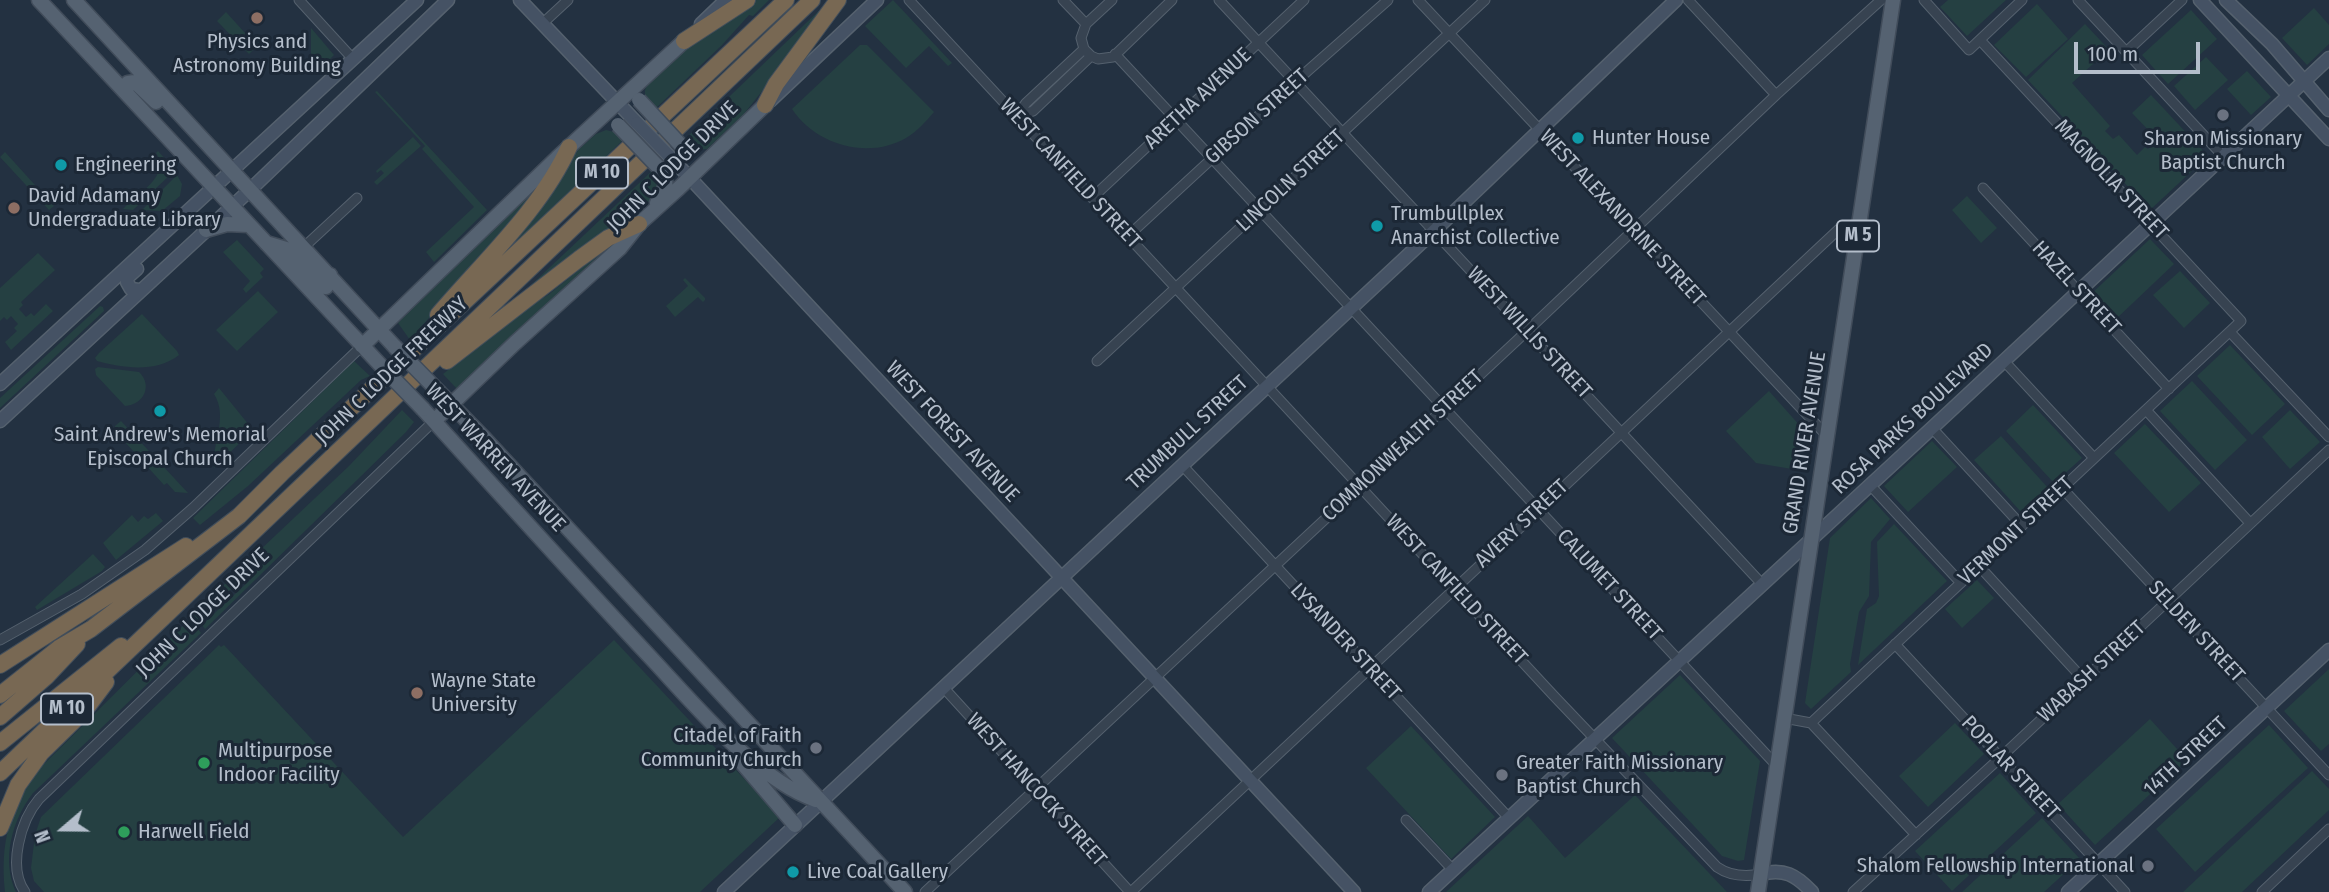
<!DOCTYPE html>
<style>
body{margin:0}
#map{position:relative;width:2329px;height:892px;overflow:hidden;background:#233141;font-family:"Fira Sans Condensed",sans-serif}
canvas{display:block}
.north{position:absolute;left:28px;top:794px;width:70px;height:70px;-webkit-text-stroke:5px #1c2836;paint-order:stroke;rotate:250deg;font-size:19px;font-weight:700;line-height:28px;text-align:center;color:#b4becb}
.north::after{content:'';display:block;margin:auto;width:24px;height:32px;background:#b4becb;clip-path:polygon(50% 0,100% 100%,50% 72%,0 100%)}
.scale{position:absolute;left:2074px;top:42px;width:126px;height:32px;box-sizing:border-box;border:4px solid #b4becb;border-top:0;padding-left:9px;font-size:21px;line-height:24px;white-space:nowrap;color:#b4becb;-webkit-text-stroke:5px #1c2836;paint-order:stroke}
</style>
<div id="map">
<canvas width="2329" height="892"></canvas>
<div class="north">N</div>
<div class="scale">100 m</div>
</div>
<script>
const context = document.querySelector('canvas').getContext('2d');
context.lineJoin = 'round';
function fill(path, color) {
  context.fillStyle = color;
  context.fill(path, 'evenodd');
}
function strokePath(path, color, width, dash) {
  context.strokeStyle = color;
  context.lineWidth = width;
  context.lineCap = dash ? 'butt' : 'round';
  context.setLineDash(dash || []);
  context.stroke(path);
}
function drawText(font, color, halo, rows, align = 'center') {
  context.font = font + ' "Fira Sans Condensed",sans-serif';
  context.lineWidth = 6;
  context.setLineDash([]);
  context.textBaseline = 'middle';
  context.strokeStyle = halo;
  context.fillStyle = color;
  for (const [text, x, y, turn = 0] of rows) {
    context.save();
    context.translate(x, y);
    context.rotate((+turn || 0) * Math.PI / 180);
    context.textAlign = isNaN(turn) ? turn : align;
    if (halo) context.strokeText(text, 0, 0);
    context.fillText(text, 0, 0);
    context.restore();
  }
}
const green = new Path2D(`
 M 754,0 L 769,0 L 753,16 L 749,15 L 722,45 L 654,110 C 650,104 644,99 645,91 C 649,71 735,13 754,0 Z
 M 830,0 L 835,0 L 743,115 L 707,149 L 695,150 L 683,141 Z
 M 893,0 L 952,63 L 948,66 L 929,46 L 906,68 L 865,26 Z
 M 1948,0 L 2006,0 L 1967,36 L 1940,7 Z
 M 2037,4 L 2068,39 L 2026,77 L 1994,45 Z
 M 2314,8 L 2329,25 L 2329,44 L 2307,65 L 2282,38 Z
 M 2191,10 L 2217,39 L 2168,84 L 2142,55 Z
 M 226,12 L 255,44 L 258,42 L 259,44 L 249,54 L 217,21 Z
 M 2085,24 L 2115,56 L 2110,61 L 2103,55 L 2072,83 L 2110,126 L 2105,131 L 2113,139 L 2119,135 L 2137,155 L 2145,147 L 2148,149 L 2154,144 L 2152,141 L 2155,137 L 2132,113 L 2151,95 L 2208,156 L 2150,210 L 2028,80 Z
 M 311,28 L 334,55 L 314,75 L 311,69 Z
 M 860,45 L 867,45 L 934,112 C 926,121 918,131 906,138 C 868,160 816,145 792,109 Z
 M 2206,57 L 2228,80 L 2195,110 L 2174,86 Z
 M 2247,71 L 2271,97 L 2251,115 L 2227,89 Z
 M 377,91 L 487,210 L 434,262 L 426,252 L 474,207 L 422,149 L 425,146 L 375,92 Z
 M 606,130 L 618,133 L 624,139 L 499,259 L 496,255 L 578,150 L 596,134 Z
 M 413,137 L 421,146 L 377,185 L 374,182 L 384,173 L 381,170 L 377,173 L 376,171 Z
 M 158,151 L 169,163 L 170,175 L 133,210 L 123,209 C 136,194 172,176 156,153 Z
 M 5,152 L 54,206 L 49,210 L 0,157 Z
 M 653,170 L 661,183 L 658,193 L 624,224 L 533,288 L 531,285 Z
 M 177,175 L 182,184 L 180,196 L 162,211 L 142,210 Z
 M 548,176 L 483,257 L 480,255 L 475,264 L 410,340 L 398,323 L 401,320 Z
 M 1967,196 L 1997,228 L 1981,243 L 1952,210 Z
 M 2150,239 L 2174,264 L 2115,320 L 2091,294 Z
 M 237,240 L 264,269 L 260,273 L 263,277 L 246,293 L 243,289 L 250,281 L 223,252 Z
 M 617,243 L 457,389 L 443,374 L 530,305 L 548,295 L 584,266 Z
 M 38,253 L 55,270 L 21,302 L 23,305 L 19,309 L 26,317 L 31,313 L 34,316 L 46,304 L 53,311 L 11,350 L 5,342 L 17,331 L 14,328 L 18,324 L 11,316 L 7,320 L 4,317 L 0,321 L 0,288 Z
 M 2180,271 L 2210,303 L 2184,328 L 2153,295 Z
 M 685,278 L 705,298 L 705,300 L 703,302 L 698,297 L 675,317 L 666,306 L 688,286 L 683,280 Z
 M 258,291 L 278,312 L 237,351 L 216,330 Z
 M 100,306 L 103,307 L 104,311 L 0,408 L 0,398 Z
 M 142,314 L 177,351 L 179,355 C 156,373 123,368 97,361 L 95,358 L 99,353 Z
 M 2230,345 L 2285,404 L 2252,435 L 2197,376 Z
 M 354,361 L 370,376 L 361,380 L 248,486 L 200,525 L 193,518 Z
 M 98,367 L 139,372 C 153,385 144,405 125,406 L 96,375 L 95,369 Z
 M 2192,381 L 2247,440 L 2215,470 L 2160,411 Z
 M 219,388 L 253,430 L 214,468 C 211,446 229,417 214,394 Z
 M 1769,391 L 1809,436 L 1804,471 L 1756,463 L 1726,431 Z
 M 2033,405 L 2082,458 L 2054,483 L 2006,431 Z
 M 402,410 L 414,422 L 406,432 L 205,629 L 202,625 L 251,579 L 241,568 L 349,466 Z
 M 2290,410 L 2320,442 L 2290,469 L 2262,437 Z
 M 121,421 L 188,493 L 175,492 L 167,483 L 164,485 L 114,430 L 115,426 Z
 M 2145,424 L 2201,483 L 2169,512 L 2114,453 Z
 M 2001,436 L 2049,489 L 2022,513 L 1974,460 Z
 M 1932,441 L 1957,467 L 1908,512 L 1884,486 Z
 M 1871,498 L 1890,519 L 1871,542 L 1869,596 L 1859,612 L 1850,664 L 1851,672 L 1811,709 L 1805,703 L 1830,538 Z
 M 156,513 L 163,521 L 116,560 L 103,543 L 132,515 L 138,522 L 144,516 L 148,519 Z
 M 1894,524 L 1947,581 L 1858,665 L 1867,609 L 1876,603 L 1879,596 L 1877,542 Z
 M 93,554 L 105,567 L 102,571 L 37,610 L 35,607 Z
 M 236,573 L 242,579 L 194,624 L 201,633 L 33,793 C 12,820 1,860 16,892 L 5,892 C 0,842 9,811 38,770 Z
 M 1977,580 L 1994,598 L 1962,628 L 1945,609 Z
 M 614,640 L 780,817 L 700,892 L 44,892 L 34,881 L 31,868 L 35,835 L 41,817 L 219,645 L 221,647 L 224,645 L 403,837 Z
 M 2329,669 L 2329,744 L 2321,751 L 2284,711 Z
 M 1680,675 L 1760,761 L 1744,860 L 1738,861 L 1722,856 L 1612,738 Z
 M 2150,719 L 2187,760 L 2095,845 L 2058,804 Z
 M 1955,723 L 1984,754 L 1928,807 L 1899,776 Z
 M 2269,725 L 2308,768 L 2195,872 L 2156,829 Z
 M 1411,726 L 1495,817 L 1451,859 L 1366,768 Z
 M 2312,771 L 2329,789 L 2329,810 L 2242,892 L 2183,892 Z
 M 2000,773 L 2036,813 L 1952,891 L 1915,851 Z
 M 1635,795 L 1727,892 L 1446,892 L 1528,816 L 1565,858 Z
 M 2042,818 L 2080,859 L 2044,892 L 1962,892 Z`);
const street = new Path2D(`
 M 299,0 L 353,59
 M 909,0 L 1554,696 L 1717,867 C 1730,876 1745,877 1761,874
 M 1063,0 L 1086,24
 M 1112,0 L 1086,24 L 1081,38 L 1084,49 L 1091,56 L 1098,59 L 1113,57 L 1172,0
 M 1219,0 L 1762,584
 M 1418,0 L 1827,436
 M 1688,0 L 1776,95
 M 1924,0 L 1969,50 L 2022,0
 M 2078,0 L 2223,156
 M 542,24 L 568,0
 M 2126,52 L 2182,0
 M 1115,54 L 1777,766
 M 1017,116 L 1033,111 L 1091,56
 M 1017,116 L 1026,103 L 1084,49
 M 1983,188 L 2169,389
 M 1092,198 L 1304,0
 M 1128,236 L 1295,82 L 1388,0
 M 304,247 L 357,198
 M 2230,332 L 2329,437
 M 1097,361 L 1485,0
 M 2004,361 L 2094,458
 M 2146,410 L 2250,523
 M 1932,428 L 2022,526
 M 1182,465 L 1509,818
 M 1870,485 L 1961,583
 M 2062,488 L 2329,775
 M 1979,566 L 2084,680
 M 0,640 L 82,594 L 145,550 L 193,508 L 362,346
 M 1895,644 L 2125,892
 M 943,687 L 1130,892
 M 1784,718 L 1811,723 L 2241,321 L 1980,40
 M 1811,723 L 1916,835
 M 1406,820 L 1453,870
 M 25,892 C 7,867 21,820 39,799 L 434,421
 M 925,892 L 1527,331 L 1776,95 L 1881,0
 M 1131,892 L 1840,228 L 1859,228
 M 1853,892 L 2000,758 L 2329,450
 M 2262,892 L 2329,829`);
const secondary = new Path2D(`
 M 520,0 L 637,123
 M 2200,0 L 2329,139
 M 2226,0 L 2272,44 L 2329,110
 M 701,24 L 726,0
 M 770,101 L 877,0
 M 676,163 L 1354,892
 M 137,269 L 128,277 L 127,282 L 131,289 L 139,290
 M 0,384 L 417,0
 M 0,421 L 250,190 L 448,0
 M 1761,874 C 1784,868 1796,875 1812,892
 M 724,892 L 1434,231 L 1676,0
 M 1429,892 L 1932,428 L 2329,58
 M 2068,892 L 2329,650`);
const primary = new Path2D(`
 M 39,0 L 386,371
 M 74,0 L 395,347
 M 126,92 L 128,83 L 135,82 L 156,102
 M 657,203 C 664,191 669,184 662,171
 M 206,230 L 227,224 L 248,225
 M 266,243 L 286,249 L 320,286 L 326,287 L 330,275
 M 362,346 L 557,158 L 684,41
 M 440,393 L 485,439 L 905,892
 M 423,409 C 499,493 575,577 652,659 C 695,705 757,780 816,800
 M 434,421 L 515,343 L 620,248 L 639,224 L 679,188 L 765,105
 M 737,757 L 795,825
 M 1758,892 L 1893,0`);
const highway = new Path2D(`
 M 684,41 L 747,0
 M 765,105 L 776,84 L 838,0
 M 438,315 C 482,263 542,208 569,147
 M 447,361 L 579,259 L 608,238 L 639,224
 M 0,665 L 186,546
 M 0,695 L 59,648 L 91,629 L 239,516 L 282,473 L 786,0
 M 0,717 L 46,677 L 77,644
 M 0,743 L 121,646
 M 0,773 L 812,0
 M 0,828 L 18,785 L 41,753 L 85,710 L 106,682`);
const secondaryBridge = new Path2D(`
 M 637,123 L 676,163`);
const primaryBridge = new Path2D(`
 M 639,100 L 687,152
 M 618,125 L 662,171
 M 395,347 L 440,393
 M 386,371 L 423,409`);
const markers = [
 [257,18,7,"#8d6e63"],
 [2223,115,7,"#6b7280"],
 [1578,138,7,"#0f9aa8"],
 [61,165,7,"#0f9aa8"],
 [14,208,7,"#8d6e63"],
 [1377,226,7,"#0f9aa8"],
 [160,411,7,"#0f9aa8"],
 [417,693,7,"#8d6e63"],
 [816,748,7,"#6b7280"],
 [204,763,7,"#2e9e5b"],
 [1502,775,7,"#6b7280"],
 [124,832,7,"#2e9e5b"],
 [2148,866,7,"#6b7280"],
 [793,872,7,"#0f9aa8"]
];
const shields = [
 [602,173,52],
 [1858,236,42],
 [67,709,52]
];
const shieldNames = [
 ["M 10",602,173],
 ["M 5",1858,236],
 ["M 10",67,709]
];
const poiNames = [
 ["Physics and",257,42,"center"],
 ["Astronomy Building",257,66,"center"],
 ["Hunter House",1592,138],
 ["Sharon Missionary",2223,139,"center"],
 ["Baptist Church",2223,163,"center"],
 ["Engineering",75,165],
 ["David Adamany",28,196],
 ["Undergraduate Library",28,220],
 ["Trumbullplex",1391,214],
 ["Anarchist Collective",1391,238],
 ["Saint Andrew's Memorial",160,435,"center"],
 ["Episcopal Church",160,459,"center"],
 ["Wayne State",431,681],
 ["University",431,705],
 ["Citadel of Faith",802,736,"right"],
 ["Community Church",802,760,"right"],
 ["Multipurpose",218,751],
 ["Indoor Facility",218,775],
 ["Greater Faith Missionary",1516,763],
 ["Baptist Church",1516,787],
 ["Harwell Field",138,832],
 ["Shalom Fellowship International",2134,866,"right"],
 ["Live Coal Gallery",807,872]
];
const streetNames = [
 ["ARETHA AVENUE",1198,99,-43],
 ["GIBSON STREET",1257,117,-42],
 ["JOHN C LODGE DRIVE",673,167,-45],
 ["WEST CANFIELD STREET",1070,174,47],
 ["MAGNOLIA STREET",2111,180,47],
 ["LINCOLN STREET",1291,181,-43],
 ["WEST ALEXANDRINE STREET",1622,218,47],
 ["HAZEL STREET",2076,288,47],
 ["WEST WILLIS STREET",1529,333,47],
 ["JOHN C LODGE FREEWAY",392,371,-44],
 ["ROSA PARKS BOULEVARD",1913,419,-43],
 ["WEST FOREST AVENUE",952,432,47],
 ["TRUMBULL STREET",1188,433,-43],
 ["GRAND RIVER AVENUE",1805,443,-81],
 ["COMMONWEALTH STREET",1403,446,-43],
 ["WEST WARREN AVENUE",495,458,47],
 ["AVERY STREET",1522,524,-43],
 ["VERMONT STREET",2016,531,-43],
 ["CALUMET STREET",1609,585,47],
 ["WEST CANFIELD STREET",1456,590,47],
 ["JOHN C LODGE DRIVE",203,613,-44],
 ["SELDEN STREET",2196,632,47],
 ["LYSANDER STREET",1345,642,47],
 ["WABASH STREET",2092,672,-43],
 ["14TH STREET",2186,757,-43],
 ["POPLAR STREET",2010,768,47],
 ["WEST HANCOCK STREET",1036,790,48]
];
fill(green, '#254042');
strokePath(street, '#55616e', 11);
strokePath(secondary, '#55616e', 15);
strokePath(primary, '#414c5a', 17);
strokePath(highway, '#424e5b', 18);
strokePath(street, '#374351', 9);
strokePath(secondary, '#455264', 12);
strokePath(primary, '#556271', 14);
strokePath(highway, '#786853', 16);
strokePath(secondaryBridge, '#55616e', 15, []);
strokePath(primaryBridge, '#414c5a', 17, []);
strokePath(secondaryBridge, '#455264', 12);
strokePath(primaryBridge, '#556271', 14);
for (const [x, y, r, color] of markers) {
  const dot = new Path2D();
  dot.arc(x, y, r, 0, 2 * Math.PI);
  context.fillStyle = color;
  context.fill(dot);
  strokePath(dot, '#1c2836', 2.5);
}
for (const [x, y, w] of shields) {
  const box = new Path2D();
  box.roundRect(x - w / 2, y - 15.5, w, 31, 5);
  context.fillStyle = '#1c2836';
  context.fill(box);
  strokePath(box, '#b4becb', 2);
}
drawText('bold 19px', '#b4becb', null, shieldNames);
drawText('21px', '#b4becb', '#1c2836', poiNames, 'left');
drawText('21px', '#b4becb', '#1c2836', streetNames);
</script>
